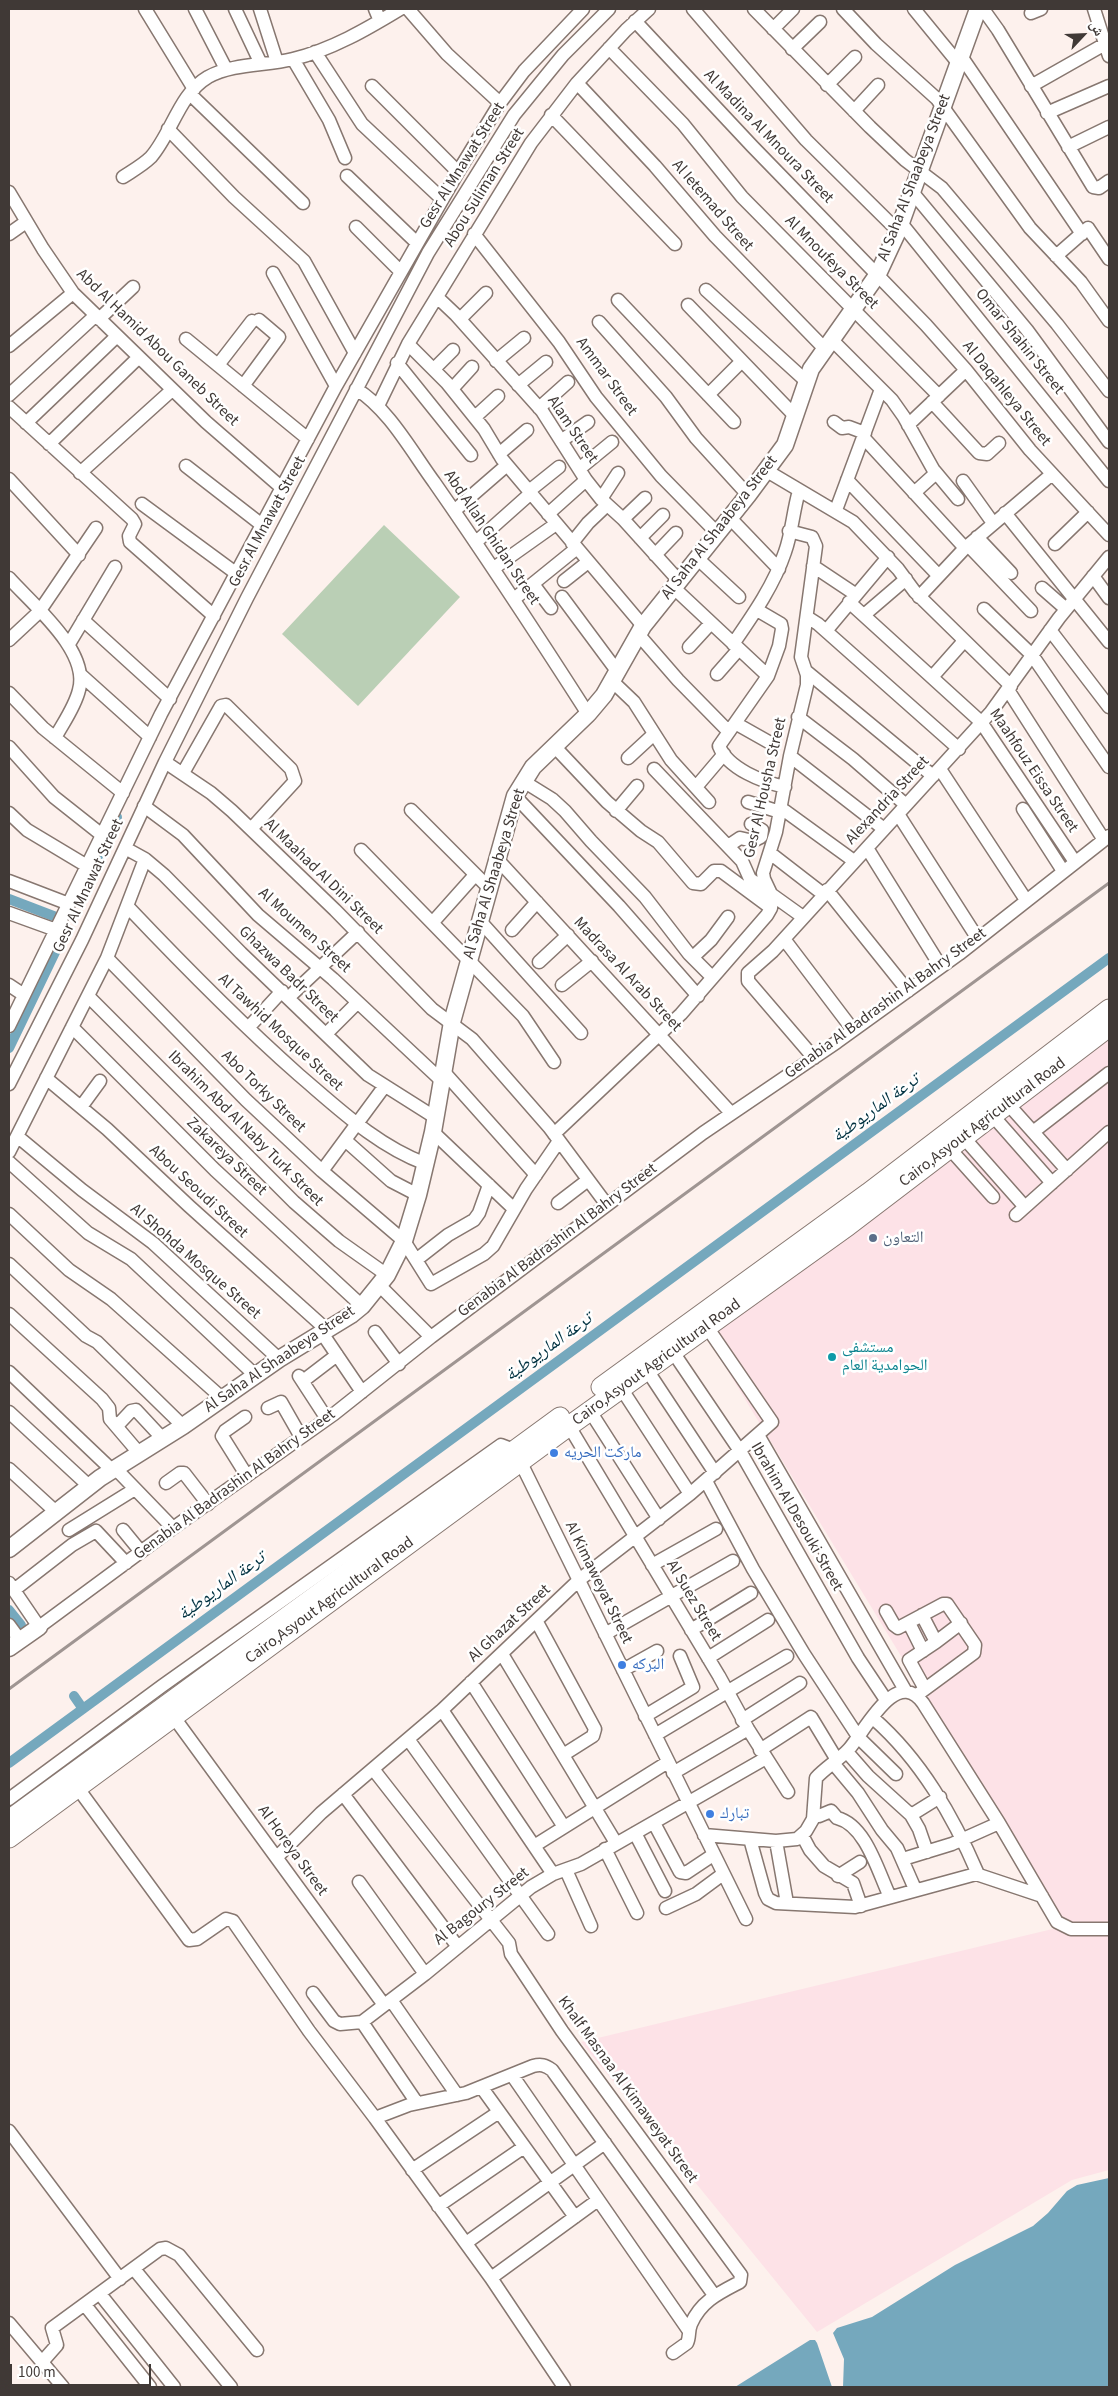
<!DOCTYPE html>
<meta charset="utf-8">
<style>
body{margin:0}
#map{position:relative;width:1118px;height:2396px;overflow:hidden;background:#fdf1ed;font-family:"Source Sans 3","Noto Naskh Arabic",sans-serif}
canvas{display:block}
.frame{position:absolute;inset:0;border:10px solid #403936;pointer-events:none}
.north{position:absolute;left:1058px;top:10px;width:50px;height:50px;-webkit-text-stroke:4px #fff;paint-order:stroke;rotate:65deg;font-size:14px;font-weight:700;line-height:20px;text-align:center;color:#403936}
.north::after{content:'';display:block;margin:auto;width:18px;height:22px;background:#403936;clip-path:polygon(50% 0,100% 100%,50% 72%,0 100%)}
.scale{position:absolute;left:10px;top:2364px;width:141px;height:22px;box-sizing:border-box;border:2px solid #403936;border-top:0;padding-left:6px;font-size:15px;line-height:18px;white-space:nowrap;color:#403936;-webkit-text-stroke:4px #fff;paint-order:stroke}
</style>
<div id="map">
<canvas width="1118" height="2396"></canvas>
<div class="frame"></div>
<div class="north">ش</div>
<div class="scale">100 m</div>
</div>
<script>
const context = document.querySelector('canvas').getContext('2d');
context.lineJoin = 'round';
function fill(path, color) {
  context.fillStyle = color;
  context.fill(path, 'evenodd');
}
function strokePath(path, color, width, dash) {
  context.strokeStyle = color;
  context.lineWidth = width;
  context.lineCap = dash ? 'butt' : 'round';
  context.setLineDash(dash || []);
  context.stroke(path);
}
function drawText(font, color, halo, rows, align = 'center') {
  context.font = font + ' "Source Sans 3","Noto Naskh Arabic",sans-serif';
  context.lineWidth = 5;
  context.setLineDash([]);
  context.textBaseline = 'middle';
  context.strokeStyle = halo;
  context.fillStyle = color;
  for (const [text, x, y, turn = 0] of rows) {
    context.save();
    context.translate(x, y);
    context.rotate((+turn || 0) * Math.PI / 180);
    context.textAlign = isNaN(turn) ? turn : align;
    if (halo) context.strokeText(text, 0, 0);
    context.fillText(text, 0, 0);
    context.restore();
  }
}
const industrial = new Path2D(`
 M 1109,1039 L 1109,2170 L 1072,2180 L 817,2332 L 581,2042 L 1065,1926 L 706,1335 Z`);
const green = new Path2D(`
 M 384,525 L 460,597 L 358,706 L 282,634 Z`);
const water = new Path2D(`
 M 1109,2178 L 1109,2387 L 843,2387 L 844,2359 L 833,2333 L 837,2328 L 872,2317 L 955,2265 L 1033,2226 L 1048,2213 L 1067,2191 L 1077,2185 Z
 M 810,2340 L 815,2340 L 817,2343 L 832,2387 L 735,2387 Z`);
const canal = new Path2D(`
 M 9,899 L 56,917
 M 80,902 L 117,817
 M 9,1048 L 58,946
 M 9,1610 L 21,1625
 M 74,1696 L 83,1709
 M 9,1763 L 1109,958`);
const minor = new Path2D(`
 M 145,9 L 194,89
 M 195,9 L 226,69
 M 235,9 L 261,64
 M 260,9 L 277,62
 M 375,9 L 380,21
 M 408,9 L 447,54 L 500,103
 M 693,9 L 806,140 L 898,231
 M 754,9 L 870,127 L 905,160 L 942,188 L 1057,324 L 1109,391
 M 843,9 L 876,44 L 937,99 L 1030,228 L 1081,282 L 1109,321
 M 914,9 L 959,64
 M 983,9 L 998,30 L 1093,187 L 1099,188 L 1109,181
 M 1094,9 L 1109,56
 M 1031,13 L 1041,9
 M 635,21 L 752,146 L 926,325 L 966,370 L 1030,450 L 1109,535
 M 773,29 L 793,9
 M 609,48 L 683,124 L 742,197 L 939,396
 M 792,49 L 820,22
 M 315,52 L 362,124 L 442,199
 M 961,56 L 1082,234
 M 293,59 L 329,120 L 345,158
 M 577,83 L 655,166 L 715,236 L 824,348
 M 827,85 L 855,57
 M 372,86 L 458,172
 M 1031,86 L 1105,44
 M 190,94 L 303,203
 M 854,111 L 878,85
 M 1047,113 L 1109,86
 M 551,115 L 675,244
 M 168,129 L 234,197 L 304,261 L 355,353
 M 1068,147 L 1109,127
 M 347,176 L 417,243
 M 123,177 C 132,171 143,165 151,157 C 172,133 179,94 208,77 C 234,63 265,66 293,59 C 331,50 367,29 400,9
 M 9,192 L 43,249 L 73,293 L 206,422 L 282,488
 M 913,193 L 1027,330 L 1109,442
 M 901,223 L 1109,481
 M 356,227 L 401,272
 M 9,234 L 26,222
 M 474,234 L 559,342 L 596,397 L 661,476 L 718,534
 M 1056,256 L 1088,228 L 1109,259
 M 273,273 L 336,386
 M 706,290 L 806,381
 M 437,297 L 456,315 L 542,411 L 586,480 L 601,499 L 623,519 L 680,582
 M 618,300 L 734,422
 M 688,305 L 796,417
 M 99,319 L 133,287
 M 460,319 L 486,293
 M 599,322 L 666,397 L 696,438 L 748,495
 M 186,339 L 308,439
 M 831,339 L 892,400 L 904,417 L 933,469 L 958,499
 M 408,344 L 447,383 L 484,429 L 502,459 L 643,626
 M 9,346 L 73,293
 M 496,361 L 524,338
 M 397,363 L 471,455
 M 218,365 L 252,321
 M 434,369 L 453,350
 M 518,385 L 546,362
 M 243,386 L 279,337 L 259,320
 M 356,389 C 388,408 412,452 434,482 C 487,558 538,636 588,714
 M 452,389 L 472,367
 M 9,395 L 96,315
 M 708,395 L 742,361
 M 932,402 L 979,453 L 987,454 L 999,443
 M 378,406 L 408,344 L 531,143 L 577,83 L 626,30 L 649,9
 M 9,407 L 132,519 L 135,524 L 129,536 L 130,542 L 214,616
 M 539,408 L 568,382
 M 475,417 L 498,396
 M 834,422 L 842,428 L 849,427 L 865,433
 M 26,423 L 117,336
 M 908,425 L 966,370
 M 863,437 L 965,548
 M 561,441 L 588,422
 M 49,444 L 139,357
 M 499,454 L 527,430
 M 186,466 L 262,525
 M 579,469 L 612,442
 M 767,471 L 853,522 L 898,569 L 915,592 L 1011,686
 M 80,473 L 172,390
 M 9,479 L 79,555
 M 847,480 L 938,575
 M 963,481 L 993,523
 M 529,491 L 559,467
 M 914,493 L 936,473
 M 601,499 L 618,473
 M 142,504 L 237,574
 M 836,510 L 881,389
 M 454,511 L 507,465
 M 1005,513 L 1109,642
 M 548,514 L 586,480
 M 730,518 L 779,569
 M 623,519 L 645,498
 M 977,537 L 1011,573
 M 640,538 L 663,515
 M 476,542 L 531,493
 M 572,543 L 588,523 L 607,505
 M 1055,544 L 1088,512
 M 968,545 L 1031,611
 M 655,555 L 676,533
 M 698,559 L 739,597
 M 813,566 L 855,594
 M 494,568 L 556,524
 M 1093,576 L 1109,598
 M 9,578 C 33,605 90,651 79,690 C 75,707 63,723 55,738
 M 564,581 L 588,562
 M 533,584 L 551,608
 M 674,588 L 768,676
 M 1042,588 L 1066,609
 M 562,597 L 617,671
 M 919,597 L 965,548 L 1052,474
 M 514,599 L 577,548
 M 849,602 L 981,722 L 1075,862
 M 984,609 L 1032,655 L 1109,767
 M 757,610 L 781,624 L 782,629 L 779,646 L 768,676 L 719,746 C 728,769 763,782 785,787
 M 864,615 L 906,579
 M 807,617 L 818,624 L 959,749
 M 83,620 L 170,699
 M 1050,630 L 1109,707
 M 826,631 L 888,557
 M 638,634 L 678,680 L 729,732
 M 9,640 L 39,612 L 96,528
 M 69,644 L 115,567
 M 733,644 C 753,615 774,585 785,552 C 792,533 793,511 799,491
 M 689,647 L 711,623
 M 806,671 L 933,776
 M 717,674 L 739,649
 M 81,675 L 150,737
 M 933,676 L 964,641
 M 612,681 L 634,702 L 671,760 L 709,802
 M 1008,690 L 1104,840
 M 9,693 L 43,728 L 123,793
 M 798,717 L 853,759 L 906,805
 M 735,723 L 774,745
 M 554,746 L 607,802 L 641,831 L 658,842 L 693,883 L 701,884 L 714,871 L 721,871 L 771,908
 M 9,747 L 54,797 L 102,835
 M 790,756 L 884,829
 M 628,758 L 654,734
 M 165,762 L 211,793 L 232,811 L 335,910 L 432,1009 L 472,1039 L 549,1127 L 607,1205
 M 654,769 L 742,861 L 750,879 L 803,917
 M 940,769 L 1026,900
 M 183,773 L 221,706 L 226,705 L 291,769 L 295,781 L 251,829
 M 523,781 L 552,799 L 565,811 L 591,841 L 645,897 L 689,954 L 712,977
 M 696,787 L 724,754
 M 515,796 L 619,906 L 698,996
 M 748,802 L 780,812
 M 144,806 L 183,835 L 258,915 L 333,979 L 442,1081
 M 781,808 L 854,861
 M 1023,809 L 1063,871
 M 411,810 L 489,888
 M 616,811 L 637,786
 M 9,813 L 27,830 L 87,866
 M 898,814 L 978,939
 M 728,846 L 740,838 L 753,841 L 761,837 L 762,830 L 751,824
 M 125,848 L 145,859 L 164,875 L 241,953 L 368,1075 L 436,1118
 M 867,848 L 941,967
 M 361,850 L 523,1016 L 554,1062
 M 770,853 L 823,894
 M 498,860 L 731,1113
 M 9,881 L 69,904
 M 827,890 L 908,991
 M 128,907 C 183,965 239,1022 299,1075 C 339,1109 376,1145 426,1164
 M 9,913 L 56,930
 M 480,921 L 581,1033
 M 433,922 L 475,875
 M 512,930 L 537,902
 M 784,939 L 853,1030
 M 693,957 L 711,940 L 728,917
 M 107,958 L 246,1100 L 322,1171 L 404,1241 L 431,1284 L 484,1254 L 493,1246 L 526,1189 L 559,1141
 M 539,962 L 568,935
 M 9,985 L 24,995
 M 562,985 L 592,961
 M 88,996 L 294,1202 L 339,1241 L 387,1275
 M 289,997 L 358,932
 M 9,1026 L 161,714 L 336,386 L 458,172 L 500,103 L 524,71 L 583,9
 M 72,1027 L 215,1170 L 362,1306
 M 248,1028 L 282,991
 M 326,1034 L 357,1003
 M 814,1058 L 748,981 L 748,973 L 773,951 L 991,712 L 1059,618 L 1109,557
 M 443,1071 L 536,1175
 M 46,1078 L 107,1129 L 189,1206 L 327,1330
 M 9,1084 L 82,940 L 165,762 L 247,598 L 428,253 L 514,115 L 563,55 L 609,9
 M 1008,1104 L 1067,1170
 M 81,1107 L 100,1081
 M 993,1116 L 1052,1183
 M 433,1132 L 514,1209
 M 1033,1132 L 1109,1073
 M 554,1134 L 681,1014 L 767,915 L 771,908 L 772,896 L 764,879 L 763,873 L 776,832 L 790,756 L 807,685 L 807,675 L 801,657 L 816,546 L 812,537 L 789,531
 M 17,1136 L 82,1190 L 153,1243 L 279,1359
 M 964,1138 L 1025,1207
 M 345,1140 L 391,1181 L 418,1195
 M 950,1149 L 993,1197
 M 9,1152 L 107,958 L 145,859
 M 9,1162 L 88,1233 L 131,1259 L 255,1375
 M 322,1171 L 384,1087
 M 558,1203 L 588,1180
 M 9,1214 L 69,1270 L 111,1299 L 222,1398
 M 1016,1215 L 1109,1132
 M 416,1260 L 448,1235 L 474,1220 L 479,1213 L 489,1185
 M 9,1264 L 86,1336 L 97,1342 L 183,1426
 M 380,1286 L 431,1337
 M 9,1314 L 102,1399 L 109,1408 L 110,1419 L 139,1453
 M 375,1332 L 399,1364
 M 322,1333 L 362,1392
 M 673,1352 L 740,1451 L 858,1658 L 886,1700
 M 647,1370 L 715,1473
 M 9,1372 L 112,1470
 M 299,1376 L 327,1419
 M 303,1381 L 337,1355
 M 621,1388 L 690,1494
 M 268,1408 L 281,1402 L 301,1437
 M 590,1411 L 659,1519
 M 9,1412 L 89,1486
 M 245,1417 L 225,1431 L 222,1436 L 247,1476
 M 117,1426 L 131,1411 L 136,1410 L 163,1439
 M 569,1426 L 719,1676 L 748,1729 L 788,1792
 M 758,1435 L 905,1690
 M 115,1468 L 173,1528
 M 9,1469 L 56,1512
 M 706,1481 L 753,1569 L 804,1654 L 859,1738 L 896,1774
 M 166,1483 L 180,1473 L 184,1473 L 208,1504
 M 69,1530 L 135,1489
 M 123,1530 L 141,1552
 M 652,1565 L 716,1529
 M 9,1583 L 39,1627 L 173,1528 L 334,1414 L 431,1337 L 703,1133 L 837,1042 L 959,954 L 1109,836
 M 14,1590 L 72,1545 L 96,1531 L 126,1563
 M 886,1611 L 894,1625 L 898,1628 L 943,1604 L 947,1604 L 975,1645 L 974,1653 L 917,1695
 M 922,1615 L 936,1642
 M 537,1622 L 595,1729 L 593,1736 L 563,1755
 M 909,1623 L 923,1651
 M 9,1625 L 20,1640
 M 691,1630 L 751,1593
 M 605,1634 L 733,1561
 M 502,1654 L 616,1843
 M 708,1658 L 768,1620
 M 623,1670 L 657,1651
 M 471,1682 L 564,1827
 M 925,1689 L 909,1660 L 936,1642 L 961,1623
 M 442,1710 L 553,1874
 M 173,1716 L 384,2005
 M 645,1716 L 693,1687 L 680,1656
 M 873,1718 C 921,1760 953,1816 978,1874
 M 742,1720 L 800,1683
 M 655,1735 L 787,1656
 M 408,1739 L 548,1934
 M 760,1750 L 811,1717 L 837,1760
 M 847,1752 L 868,1776 L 911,1815 L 919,1829 L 927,1852
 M 833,1763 L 858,1793 L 882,1830 L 897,1848 L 915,1889
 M 373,1769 L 509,1943 L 511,1954 L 562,2031 L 741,2275 L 740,2282 C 719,2293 701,2301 691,2324 C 688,2331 690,2337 687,2343 L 673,2353
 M 673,1773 L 748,1729
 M 77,1787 L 189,1940 L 197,1939 L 226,1919 L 233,1921 L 309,2031 L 375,2118
 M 343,1794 L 458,1947
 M 9,1799 L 162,1686 L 501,1445 L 514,1450 L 521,1463 L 746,1919
 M 814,1814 L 819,1816 L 831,1811 L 837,1818 C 866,1825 878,1872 890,1897
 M 911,1815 L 940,1797
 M 654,1823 L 680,1872 L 686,1873 L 713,1855
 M 635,1833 L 665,1891
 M 704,1835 L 776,1841 L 797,1839 L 806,1831 L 813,1819 L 816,1778 C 826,1767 839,1760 849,1749 C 865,1731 896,1666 923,1703 L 999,1823 L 1057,1922 L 1071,1929 L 1109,1929
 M 802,1835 L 810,1850 L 824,1866 L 853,1883 L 861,1906
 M 750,1839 L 765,1893 L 768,1899 L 776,1903 L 855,1907 L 976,1874 L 1042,1896
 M 776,1841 L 787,1903
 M 534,1846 L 668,1762
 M 605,1849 L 637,1913
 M 277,1857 L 321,1813 L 442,1710 L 579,1580 L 690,1494 L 772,1422 L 707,1327
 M 903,1859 L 952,1844 L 999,1823
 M 566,1870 L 591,1926
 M 838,1876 L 860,1862
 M 359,1882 L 425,1974
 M 666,1908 L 696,1894 L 723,1874
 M 313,1993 L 334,2021 L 340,2024 L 362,2022 L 425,1974 L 531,1887 L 553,1874 L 581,1864 L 766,1758
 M 391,2000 L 457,2095
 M 362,2022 L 417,2103
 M 512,2075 L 689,2331
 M 482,2088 L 575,2217
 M 9,2131 L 120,2279
 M 412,2170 L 499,2112
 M 438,2206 L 524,2147
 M 466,2243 L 605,2143
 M 134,2269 L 231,2387
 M 491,2278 L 598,2200
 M 100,2294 L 174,2387
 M 85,2305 L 150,2387
 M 9,2323 L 63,2387
 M 42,2362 L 57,2345 L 52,2328 L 160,2249 L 166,2248 L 179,2255 L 257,2350
 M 564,2387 L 491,2278 L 375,2118 L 409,2105 L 466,2093 L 533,2066 C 541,2064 545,2065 552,2070 L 714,2295`);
const major = new Path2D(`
 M 9,1549 L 100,1478 L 183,1426 L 279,1359 L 351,1315 L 362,1306 L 387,1275 L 404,1241 L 418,1195 L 433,1132 L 452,1022 L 515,796 L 533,767 L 588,714 L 604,695 L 643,626 L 748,495 L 785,445 L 811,369 L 878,274 L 898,231 L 978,9
 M 9,1648 L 39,1627`);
const highway = new Path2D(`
 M 601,1387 L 868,1193 L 1109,1009
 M 9,1820 L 560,1417
 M 9,1838 L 569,1426 L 848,1226 L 1109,1027`);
const rail = new Path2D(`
 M 9,1689 L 1109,883`);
const markers = [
 [873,1238,5,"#5c6f8a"],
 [832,1357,5,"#0f9aa8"],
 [554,1453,5,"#3f7fe0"],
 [622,1665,5,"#3f7fe0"],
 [710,1814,5,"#3f7fe0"]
];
const streetNames = [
 ["Al Madina Al Mnoura Street",768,137,46],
 ["Gesr Al Mnawat Street",463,166,-58],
 ["Al Saha Al Shaabeya Street",915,178,-69],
 ["Abou Suliman Street",485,188,-58],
 ["Al Ietemad Street",712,206,49],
 ["Al Mnoufeya Street",831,263,45],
 ["Omar Shahin Street",1019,342,51],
 ["Abd Al Hamid Abou Ganeb Street",157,348,44],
 ["Ammar Street",606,377,54],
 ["Al Daqahleya Street",1006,394,51],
 ["Alam Street",572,430,56],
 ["Gesr Al Mnawat Street",268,522,-62],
 ["Al Saha Al Shaabeya Street",720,528,-52],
 ["Abd Allah Ghidan Street",491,538,56],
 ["Maahfouz Eissa Street",1033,771,56],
 ["Gesr Al Housha Street",766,788,-77],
 ["Alexandria Street",888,801,-47],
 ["Al Saha Al Shaabeya Street",495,874,-73],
 ["Al Maahad Al Dini Street",323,877,44],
 ["Gesr Al Mnawat Street",89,886,-65],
 ["Al Moumen Street",304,931,42],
 ["Ghazwa Badr Street",288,975,44],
 ["Madrasa Al Arab Street",627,975,47],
 ["Genabia Al Badrashin Al Bahry Street",886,1004,-36],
 ["Al Tawhid Mosque Street",280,1033,43],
 ["Abo Torky Street",263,1092,44],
 ["Cairo,Asyout Agricultural Road",983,1123,-37],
 ["Ibrahim Abd Al Naby Turk Street",245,1129,45],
 ["Zakareya Street",226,1157,44],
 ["Abou Seoudi Street",198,1192,43],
 ["Genabia Al Badrashin Al Bahry Street",558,1241,-37],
 ["Al Shohda Mosque Street",195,1262,41],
 ["Al Saha Al Shaabeya Street",280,1360,-34],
 ["Cairo,Asyout Agricultural Road",657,1363,-36],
 ["Genabia Al Badrashin Al Bahry Street",235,1485,-36],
 ["Ibrahim Al Desouki Street",796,1517,60],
 ["Al Kimaweyat Street",598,1583,64],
 ["Cairo,Asyout Agricultural Road",330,1601,-36],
 ["Al Suez Street",693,1601,59],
 ["Al Ghazat Street",510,1624,-43],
 ["Al Horeya Street",292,1851,54],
 ["Al Bagoury Street",482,1907,-38],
 ["Khalf Masnaa Al Kimaweyat Street",627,2090,54]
];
const serviceNames = [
 ["التعاون",883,1238]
];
const cultureNames = [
 ["مستشفى",842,1348],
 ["الحوامدية العام",842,1366]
];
const shopNames = [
 ["ماركت الحريه",564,1453],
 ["البركه",632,1665],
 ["تبارك",720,1814]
];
const waterNames = [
 ["ترعة الماريوطية",876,1109,-36],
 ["ترعة الماريوطية",549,1348,-36],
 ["ترعة الماريوطية",222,1587,-36]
];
fill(industrial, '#fde2e7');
fill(green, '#bacfb5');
fill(water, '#75a8bd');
strokePath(canal, '#75a8bd', 10);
strokePath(minor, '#877770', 15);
strokePath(major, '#877770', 19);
strokePath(highway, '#877770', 21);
strokePath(minor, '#fff', 12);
strokePath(major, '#fff', 16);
strokePath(highway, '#fff', 19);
strokePath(rail, '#9f9592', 3);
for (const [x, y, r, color] of markers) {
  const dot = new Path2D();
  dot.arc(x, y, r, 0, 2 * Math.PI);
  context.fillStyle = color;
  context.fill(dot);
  strokePath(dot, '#fff', 2);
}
drawText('16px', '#403936', '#fff', streetNames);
drawText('16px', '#4e5e75', '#fff', serviceNames, 'left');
drawText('16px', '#0d838f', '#fff', cultureNames, 'left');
drawText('16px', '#366cbe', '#fff', shopNames, 'left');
drawText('italic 18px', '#013241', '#fff', waterNames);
</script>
